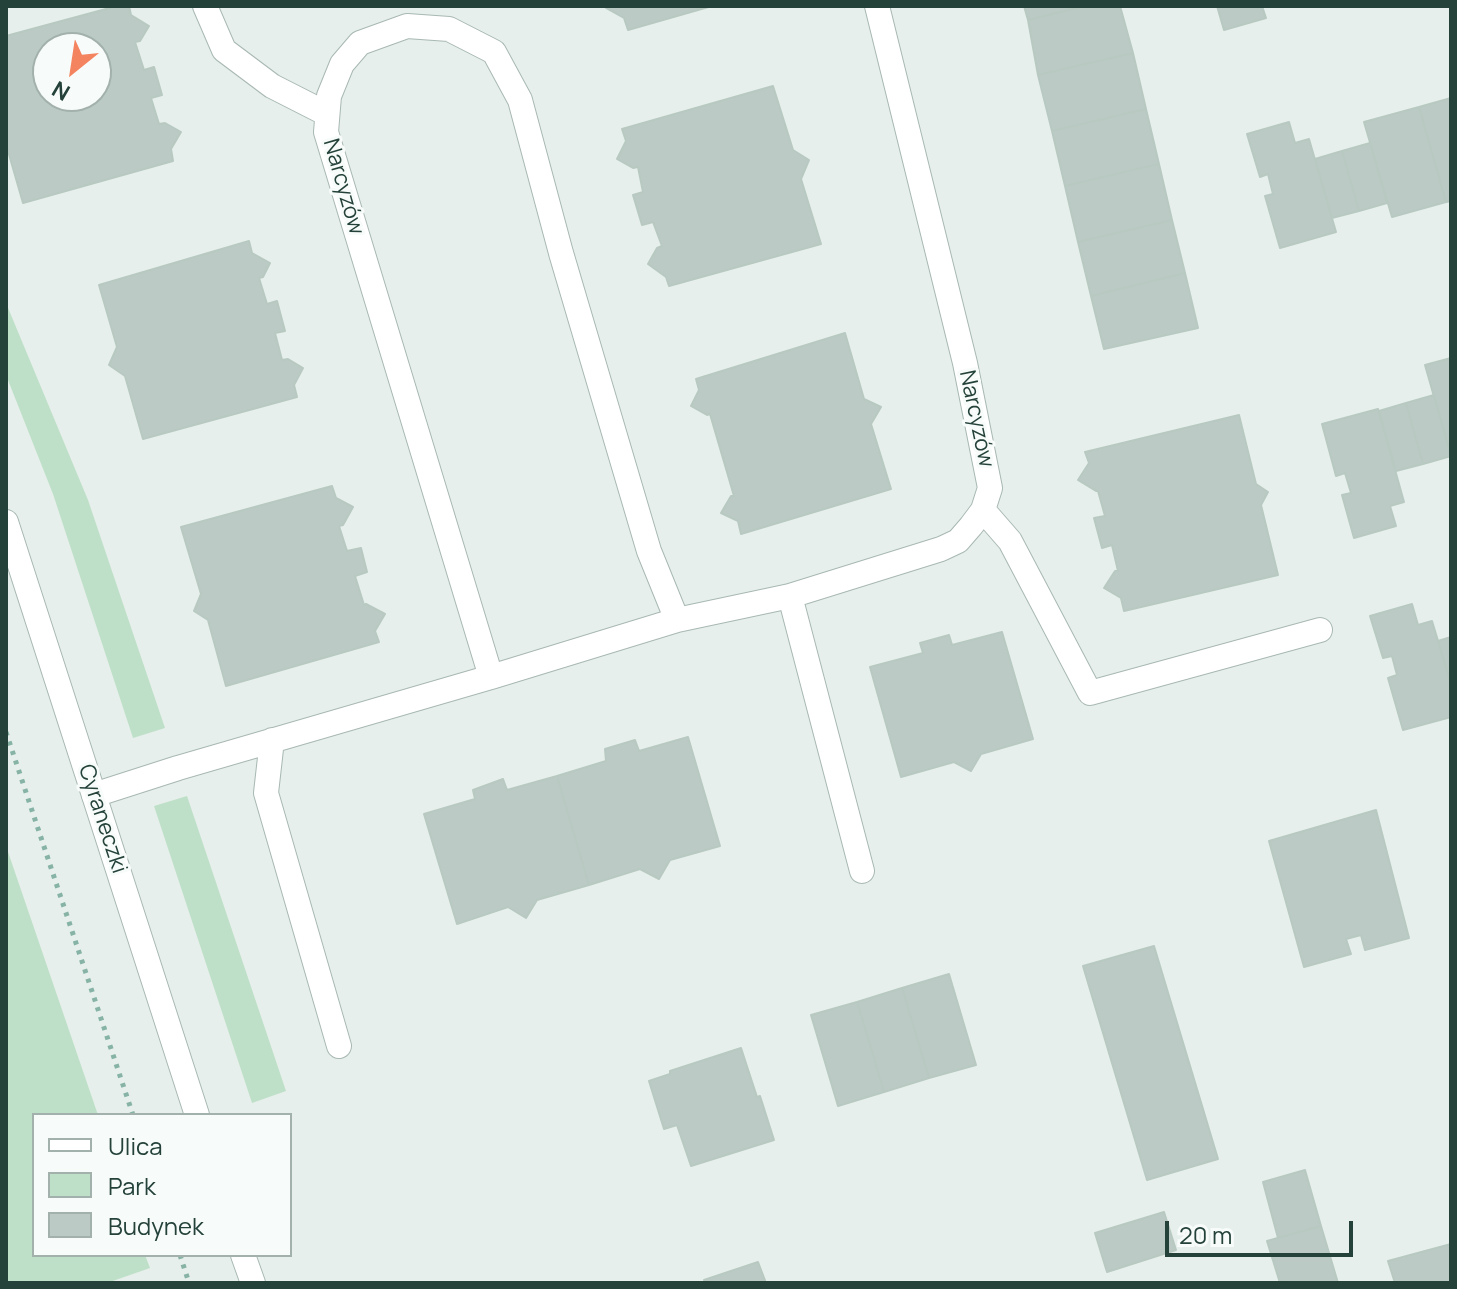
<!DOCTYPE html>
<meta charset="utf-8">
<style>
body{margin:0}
#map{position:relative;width:1457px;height:1289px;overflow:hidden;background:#e6efeb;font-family:Manrope,sans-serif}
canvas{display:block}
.frame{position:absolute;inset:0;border:8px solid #24423a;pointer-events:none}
.legend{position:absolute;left:32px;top:1113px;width:260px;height:144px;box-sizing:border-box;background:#f7fbf9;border:2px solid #a3b1ad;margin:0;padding:10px 14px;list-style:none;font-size:24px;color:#24423a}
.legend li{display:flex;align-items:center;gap:16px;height:40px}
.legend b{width:40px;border:2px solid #a3b1ad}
.north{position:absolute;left:32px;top:32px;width:80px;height:80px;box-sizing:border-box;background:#f7fbf9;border:2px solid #a3b1ad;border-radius:50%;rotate:210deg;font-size:22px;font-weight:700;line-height:32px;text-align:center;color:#24423a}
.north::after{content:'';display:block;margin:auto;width:28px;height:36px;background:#f4845f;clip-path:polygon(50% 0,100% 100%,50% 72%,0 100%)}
.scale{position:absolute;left:1165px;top:1221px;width:188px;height:36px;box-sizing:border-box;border:4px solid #24423a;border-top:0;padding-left:10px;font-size:24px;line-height:28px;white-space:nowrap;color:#24423a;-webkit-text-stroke:6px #f7fbf9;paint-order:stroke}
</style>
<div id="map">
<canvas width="1457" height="1289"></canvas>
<div class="frame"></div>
<ul class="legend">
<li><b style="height:10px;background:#fff"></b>Ulica</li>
<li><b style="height:22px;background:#bfe0c8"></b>Park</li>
<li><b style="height:22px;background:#bbcac4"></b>Budynek</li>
</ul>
<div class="north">N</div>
<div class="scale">20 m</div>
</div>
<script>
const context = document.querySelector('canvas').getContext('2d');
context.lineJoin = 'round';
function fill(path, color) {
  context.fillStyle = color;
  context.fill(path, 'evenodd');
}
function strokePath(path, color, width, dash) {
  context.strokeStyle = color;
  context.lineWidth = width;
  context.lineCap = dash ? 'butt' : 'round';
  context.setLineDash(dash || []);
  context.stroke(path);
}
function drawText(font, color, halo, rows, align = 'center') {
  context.font = font + ' Manrope,sans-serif';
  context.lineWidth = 6;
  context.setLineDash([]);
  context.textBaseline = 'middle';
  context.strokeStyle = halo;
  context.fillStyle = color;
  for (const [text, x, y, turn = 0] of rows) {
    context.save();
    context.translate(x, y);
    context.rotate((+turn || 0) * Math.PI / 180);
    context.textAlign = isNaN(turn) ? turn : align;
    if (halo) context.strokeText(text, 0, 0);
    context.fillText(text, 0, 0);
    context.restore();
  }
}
const green = new Path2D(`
 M 6,303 L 88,500 L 165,728 L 133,738 L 53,494 L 6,375 Z
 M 187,796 L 286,1091 L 252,1103 L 154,806 Z
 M 6,846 L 98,1115 L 34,1115 L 34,1255 L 145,1255 L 150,1268 L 107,1283 L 6,1283 Z`);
const building = new Path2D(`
 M 117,6 L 129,6 L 131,15 L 149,26 L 140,41 L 135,42 L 144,70 L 154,67 L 162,95 L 151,98 L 159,124 L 165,123 L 181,132 L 171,149 L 173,161 L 23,203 L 6,144 L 6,36 ZM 48,48 L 96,48 L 96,96 L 48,96 Z
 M 607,6 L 712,6 L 628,30 L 624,18 L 606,8 Z
 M 1024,6 L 1085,6 L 1028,20 Z
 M 1085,6 L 1120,6 L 1133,53 L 1038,75 L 1028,20 Z
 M 1217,6 L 1262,6 L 1266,18 L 1224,30 Z
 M 1133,53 L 1146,109 L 1052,131 L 1038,75 Z
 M 773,86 L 793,150 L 809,160 L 801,179 L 821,244 L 669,286 L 666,277 L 648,264 L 657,248 L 662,246 L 653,222 L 642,225 L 633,195 L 643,192 L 638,167 L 633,168 L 617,159 L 626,141 L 622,129 Z
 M 1451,98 L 1451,201 L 1446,202 L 1419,107 Z
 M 1419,107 L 1446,202 L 1392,217 L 1364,122 Z
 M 1146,109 L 1159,164 L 1065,186 L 1052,131 Z
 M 1289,122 L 1295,143 L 1309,139 L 1336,232 L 1280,248 L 1265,196 L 1273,194 L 1268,174 L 1260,177 L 1247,134 Z
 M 1370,143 L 1387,203 L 1359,211 L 1342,151 Z
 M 1342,151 L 1359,211 L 1332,218 L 1315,159 Z
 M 1159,164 L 1172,220 L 1078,242 L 1065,186 Z
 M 1172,220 L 1185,273 L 1091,296 L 1078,242 Z
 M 249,241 L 252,253 L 270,263 L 263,277 L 259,278 L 267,304 L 277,301 L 285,331 L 275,333 L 282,360 L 288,359 L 303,368 L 294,385 L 297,397 L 143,439 L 125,376 L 109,365 L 117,347 L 99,285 Z
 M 1185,273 L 1198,328 L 1104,349 L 1091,296 Z
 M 845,333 L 864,399 L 881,407 L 871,424 L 891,489 L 741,534 L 738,521 L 721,513 L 731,496 L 734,496 L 710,414 L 707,415 L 691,406 L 699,390 L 696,379 Z
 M 1451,358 L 1451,456 L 1425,365 Z
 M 1434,395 L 1451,456 L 1423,464 L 1406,403 Z
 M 1406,403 L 1423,464 L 1396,471 L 1379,411 Z
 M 1378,409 L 1404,502 L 1390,506 L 1396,526 L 1354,538 L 1342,495 L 1351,493 L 1345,473 L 1336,476 L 1322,424 Z
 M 1239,415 L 1256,484 L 1268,492 L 1261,505 L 1278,575 L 1124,611 L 1121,598 L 1104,588 L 1115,571 L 1118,571 L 1112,545 L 1102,548 L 1094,518 L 1105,516 L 1098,491 L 1096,491 L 1078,480 L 1089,463 L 1085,452 Z
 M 332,486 L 336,498 L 353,507 L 343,525 L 339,526 L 347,551 L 361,548 L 367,572 L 355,576 L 364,605 L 366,604 L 385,614 L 375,631 L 379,642 L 226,686 L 208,620 L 194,611 L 201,594 L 181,527 Z
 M 1412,604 L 1418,625 L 1432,621 L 1451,684 L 1451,717 L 1403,730 L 1388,678 L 1397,675 L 1392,656 L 1383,658 L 1370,616 Z
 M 1002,632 L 1033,739 L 981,754 L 971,771 L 954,762 L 901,777 L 870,667 L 923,653 L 920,643 L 949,635 L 952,645 Z
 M 1451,637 L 1451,684 L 1438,641 Z
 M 688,737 L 720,846 L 670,860 L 659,879 L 640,869 L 589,885 L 557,776 L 606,761 L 605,749 L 635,740 L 639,751 Z
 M 557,776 L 589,885 L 537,900 L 526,918 L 508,907 L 457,924 L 424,814 L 475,799 L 473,790 L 503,779 L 507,790 Z
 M 1376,810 L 1409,938 L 1365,950 L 1361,935 L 1346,939 L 1351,954 L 1304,967 L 1269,841 Z
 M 1154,946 L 1218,1159 L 1147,1180 L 1083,966 Z
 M 949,974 L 976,1065 L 929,1078 L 902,988 Z
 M 902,988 L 929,1078 L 884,1092 L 857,1002 Z
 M 857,1002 L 884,1092 L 838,1106 L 811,1015 Z
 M 741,1048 L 757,1097 L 760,1096 L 774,1140 L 691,1166 L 677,1125 L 664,1129 L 649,1081 L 670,1074 L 670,1071 Z
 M 1305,1170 L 1321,1226 L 1278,1238 L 1263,1182 Z
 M 1164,1212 L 1176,1250 L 1107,1272 L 1095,1233 Z
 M 1321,1226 L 1338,1283 L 1280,1283 L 1267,1241 Z
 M 1451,1244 L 1451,1283 L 1395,1283 L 1388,1261 Z
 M 758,1262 L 766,1283 L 705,1283 L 704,1280 Z`);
const path = new Path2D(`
 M 6,732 L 133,1115
 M 180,1255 L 189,1283`);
const minor = new Path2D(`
 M 205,6 L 224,50 L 272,86 L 327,114
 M 983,510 L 1010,541 L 1090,693 L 1320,630
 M 790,596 L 862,871
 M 677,620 L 649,551 L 561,253 L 520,100 L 494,52 L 449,29 L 407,26 L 360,43 L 342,64 L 329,96 L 326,132 L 491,677 L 677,620 L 790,596 L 941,549 L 958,541 L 971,526 L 983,510 L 990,488 L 965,363 L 877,6
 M 272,740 L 266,793 L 339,1046
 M 94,795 L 178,768 L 491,677`);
const tertiary = new Path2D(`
 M 6,522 L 197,1115
 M 243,1255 L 253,1283`);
const streetNames = [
 ["Narcyzów",343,187,74],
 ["Narcyzów",976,419,78],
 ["Cyraneczki",102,819,72]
];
fill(green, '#bfe0c8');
fill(building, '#bbcac4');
strokePath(building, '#b8c9c2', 2);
strokePath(minor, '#a8b8b2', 26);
strokePath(tertiary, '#a8b8b2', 26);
strokePath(path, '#86b3a5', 5, [4, 6]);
strokePath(minor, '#fff', 24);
strokePath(tertiary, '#fff', 24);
drawText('22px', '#24423a', '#f7fbf9', streetNames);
</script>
